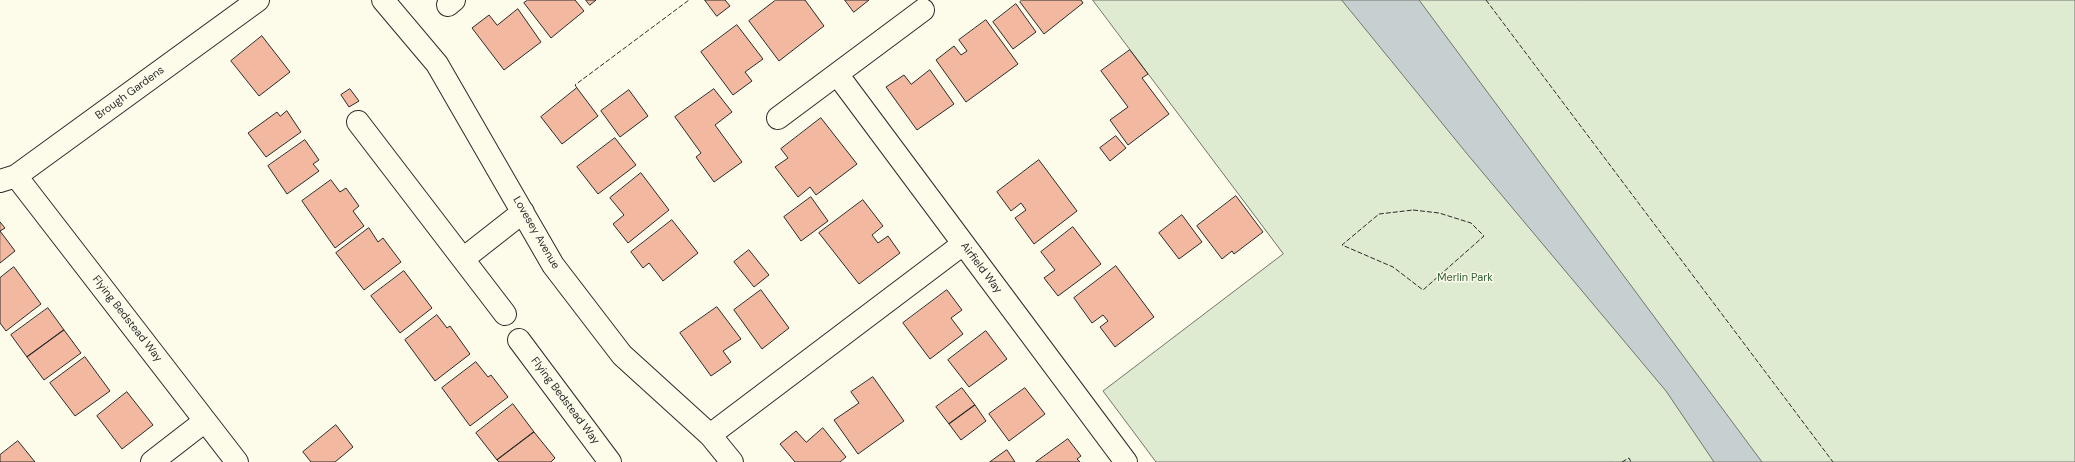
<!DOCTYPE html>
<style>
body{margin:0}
canvas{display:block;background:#fdfbea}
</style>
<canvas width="2075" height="462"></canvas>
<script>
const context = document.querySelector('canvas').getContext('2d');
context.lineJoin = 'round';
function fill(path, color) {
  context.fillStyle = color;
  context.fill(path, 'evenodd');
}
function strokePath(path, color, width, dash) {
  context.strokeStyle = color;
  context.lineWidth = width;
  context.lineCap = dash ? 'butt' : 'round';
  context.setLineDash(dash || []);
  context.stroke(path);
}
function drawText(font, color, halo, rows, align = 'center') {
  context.font = font + ' "DM Sans",sans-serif';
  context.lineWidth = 3;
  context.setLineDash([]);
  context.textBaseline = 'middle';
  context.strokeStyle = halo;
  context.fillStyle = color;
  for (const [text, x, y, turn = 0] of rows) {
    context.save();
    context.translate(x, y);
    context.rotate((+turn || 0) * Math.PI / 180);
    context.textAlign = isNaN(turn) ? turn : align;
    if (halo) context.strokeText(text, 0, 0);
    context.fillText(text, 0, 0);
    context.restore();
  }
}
const green = new Path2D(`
 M 1093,0 L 2075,0 L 2075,462 L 1156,462 L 1103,391 L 1283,254 Z`);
const water = new Path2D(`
 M 1342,0 L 1419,0 L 1762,462 L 1714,462 L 1666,391 L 1468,155 Z`);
const building = new Path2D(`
 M 528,0 L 575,0 L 584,11 L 551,38 L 524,3 Z
 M 586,0 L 596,0 L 590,5 Z
 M 705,0 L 725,0 L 730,6 L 717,16 Z
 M 776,0 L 805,0 L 824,26 L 779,61 L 749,21 Z
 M 845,0 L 869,0 L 854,12 Z
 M 1022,0 L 1081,0 L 1083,3 L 1044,34 L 1020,2 Z
 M 1016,4 L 1036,32 L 1013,49 L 993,22 Z
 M 518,9 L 541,42 L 504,70 L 472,28 L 489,15 L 497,25 Z
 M 986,20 L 1018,64 L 966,102 L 936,60 L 954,46 L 961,55 L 967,51 L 959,40 Z
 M 737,25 L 763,59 L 745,72 L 752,81 L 733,95 L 701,52 Z
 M 262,36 L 290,72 L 259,96 L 231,61 Z
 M 1130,50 L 1148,74 L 1142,78 L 1169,114 L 1128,145 L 1110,120 L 1128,107 L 1101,71 Z
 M 930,70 L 954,104 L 917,130 L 886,87 L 904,75 L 911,84 Z
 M 577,88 L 598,116 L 562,144 L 541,117 Z
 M 350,89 L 359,101 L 349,107 L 341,95 Z
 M 714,89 L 732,112 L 715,125 L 742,162 L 714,182 L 696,157 L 701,153 L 675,117 Z
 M 629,90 L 648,116 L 620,137 L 601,111 Z
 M 287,111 L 301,132 L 266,157 L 248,133 L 277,112 L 280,116 Z
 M 821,118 L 857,164 L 816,195 L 810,187 L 798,197 L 775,167 L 788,158 L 781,149 Z
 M 1116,136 L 1126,148 L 1110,161 L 1100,148 Z
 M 615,138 L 636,165 L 598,194 L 577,167 Z
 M 305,140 L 319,160 L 313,164 L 319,171 L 287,194 L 268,166 Z
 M 1039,160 L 1077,211 L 1034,244 L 1015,218 L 1026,210 L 1021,203 L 1011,211 L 997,192 Z
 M 641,173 L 669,210 L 628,243 L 613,224 L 624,215 L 610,198 Z
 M 331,180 L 340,192 L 346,188 L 359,206 L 353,211 L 364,226 L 335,248 L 302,201 Z
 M 1236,196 L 1263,232 L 1234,254 L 1232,251 L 1222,259 L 1197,226 Z
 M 811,197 L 828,221 L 801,241 L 784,217 Z
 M 863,200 L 883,226 L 872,235 L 878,243 L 888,236 L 900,253 L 859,284 L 819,233 Z
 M 1182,215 L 1202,242 L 1179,259 L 1159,233 Z
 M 672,220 L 698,253 L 663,281 L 649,263 L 643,268 L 631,252 Z
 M 0,222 L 5,228 L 0,231 L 15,251 L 0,263 Z
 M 1073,227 L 1101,264 L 1058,296 L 1044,278 L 1055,270 L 1041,252 Z
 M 369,228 L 378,242 L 383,238 L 401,262 L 364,290 L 336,253 Z
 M 749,250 L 769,275 L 754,287 L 734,262 Z
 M 1116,266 L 1154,317 L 1115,347 L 1100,327 L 1108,321 L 1103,315 L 1092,323 L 1074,298 Z
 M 14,267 L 41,304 L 6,331 L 0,323 L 0,278 Z
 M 404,271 L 432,308 L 400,333 L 371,296 Z
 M 761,290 L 789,328 L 762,349 L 734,310 Z
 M 947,290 L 962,310 L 951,318 L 963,334 L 930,359 L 903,323 Z
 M 717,307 L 741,339 L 723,351 L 731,362 L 711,376 L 680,333 Z
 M 48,308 L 64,330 L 27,357 L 11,335 Z
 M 437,315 L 447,328 L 450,326 L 470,354 L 435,381 L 405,340 Z
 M 64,330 L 81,353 L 44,380 L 27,357 Z
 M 986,331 L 1007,359 L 969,387 L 948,360 Z
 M 85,357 L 110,391 L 75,416 L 50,383 Z
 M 476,362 L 488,377 L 491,375 L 508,397 L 470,426 L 442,388 Z
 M 873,377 L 904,421 L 858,454 L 834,420 L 859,403 L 851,392 Z
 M 962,388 L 975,405 L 949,424 L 936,407 Z
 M 1025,388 L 1045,414 L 1009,441 L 989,414 Z
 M 127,392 L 153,425 L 122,449 L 97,416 Z
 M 513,404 L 534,432 L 497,460 L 476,433 Z
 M 975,405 L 986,421 L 961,440 L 949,424 Z
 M 336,425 L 353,447 L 335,462 L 311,462 L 303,452 Z
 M 823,428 L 846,457 L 840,462 L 795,462 L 780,444 L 796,431 L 806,442 Z
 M 534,432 L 555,458 L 551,462 L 499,462 L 497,460 Z
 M 1068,439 L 1081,456 L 1077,459 L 1080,462 L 1036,462 Z
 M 18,441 L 35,462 L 0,462 L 0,455 Z
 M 1007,450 L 1015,462 L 990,462 Z`);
const minor = new Path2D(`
 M 383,0 L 437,64 L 553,265 L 622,355 L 710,435 L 732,462
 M 448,5 L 454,0
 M 837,74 L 1126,462
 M 778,118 L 923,10
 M 358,122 L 505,314
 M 16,176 L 237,462
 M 0,181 L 16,176 L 258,0
 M 463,259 L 523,212
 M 519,340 L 610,462
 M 710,435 L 963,244
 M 152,462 L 205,421`);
const fence = new Path2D(`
 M 1486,0 L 1833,462
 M 577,88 L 575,85 L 689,0
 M 1413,210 L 1439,213 L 1471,223 L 1484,236 L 1423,290 L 1393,267 L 1342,245 L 1379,214 Z
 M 1622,462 L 1629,458 L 1631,462`);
const streetNames = [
 ["Brough Gardens",130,93,-36],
 ["Lovesey Avenue",536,233,60],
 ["Airfield Way",981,268,53],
 ["Flying Bedstead Way",127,319,52],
 ["Flying Bedstead Way",565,401,53]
];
const parkNames = [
 ["Merlin Park",1465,278]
];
fill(green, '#deebd1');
strokePath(green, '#74746e', 1);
fill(water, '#c7d0d0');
strokePath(water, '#74746e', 1);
fill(building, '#f2b8a0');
strokePath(building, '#2b2b2b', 1);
strokePath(minor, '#2b2b2b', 24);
strokePath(minor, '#fdfbea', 22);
strokePath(fence, '#2b2b2b', 1, [5, 2]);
drawText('11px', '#2b2b2b', '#fdfbea', streetNames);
drawText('11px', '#34623c', '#fdfbea', parkNames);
</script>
